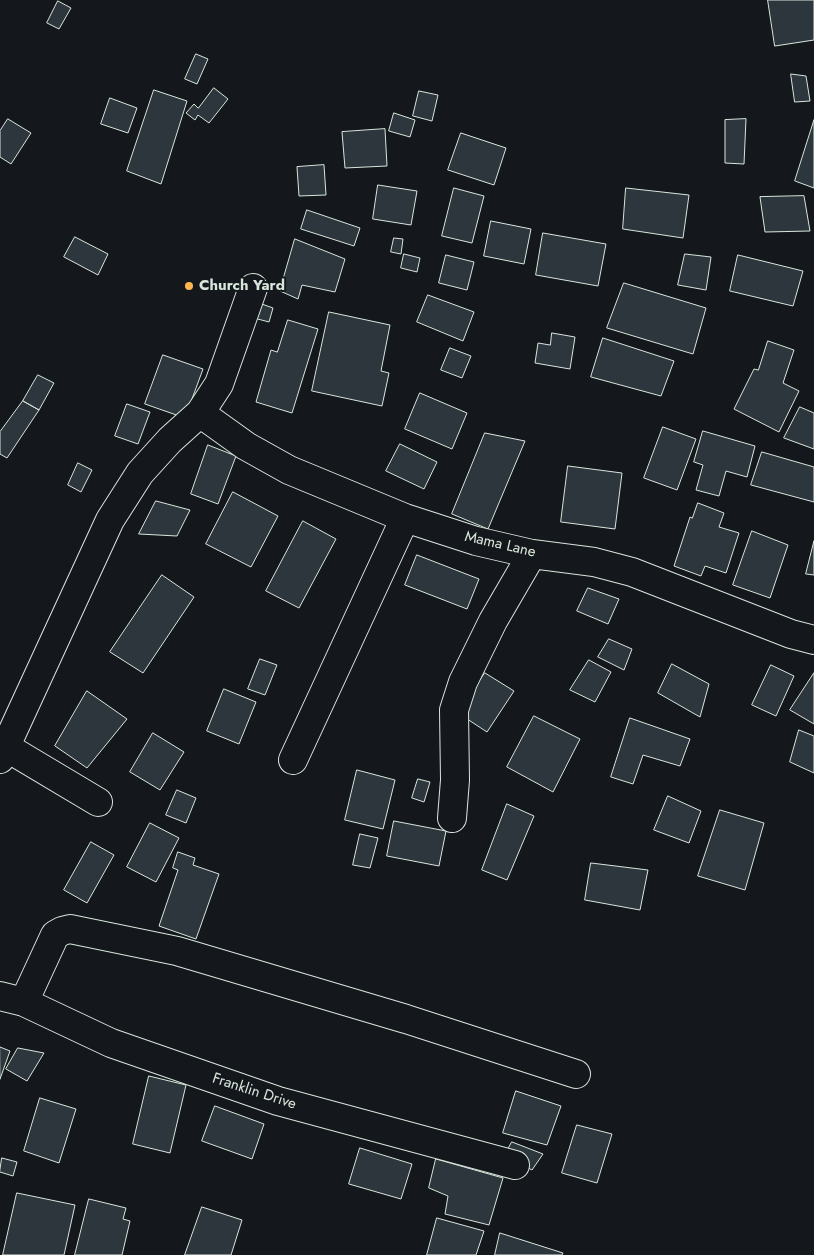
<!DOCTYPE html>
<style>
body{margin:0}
canvas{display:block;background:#14181c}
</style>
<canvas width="814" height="1255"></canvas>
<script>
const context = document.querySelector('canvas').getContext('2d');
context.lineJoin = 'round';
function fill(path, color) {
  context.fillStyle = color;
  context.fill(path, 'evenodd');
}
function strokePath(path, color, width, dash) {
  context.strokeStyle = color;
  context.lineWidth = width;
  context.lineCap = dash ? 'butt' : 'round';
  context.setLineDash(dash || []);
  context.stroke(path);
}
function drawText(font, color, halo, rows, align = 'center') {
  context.font = font + ' Jost,sans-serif';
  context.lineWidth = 4;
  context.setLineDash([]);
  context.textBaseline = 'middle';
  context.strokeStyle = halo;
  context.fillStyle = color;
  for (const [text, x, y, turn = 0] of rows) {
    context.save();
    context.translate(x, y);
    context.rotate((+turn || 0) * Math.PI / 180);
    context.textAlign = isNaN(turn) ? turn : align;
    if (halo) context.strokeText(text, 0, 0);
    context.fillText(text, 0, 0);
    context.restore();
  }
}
const building = new Path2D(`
 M 768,0 L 814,0 L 814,40 L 775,46 Z
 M 58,1 L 71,8 L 59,29 L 47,23 Z
 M 196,54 L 208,59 L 197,84 L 185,79 Z
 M 791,74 L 806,76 L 810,101 L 795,102 Z
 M 214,88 L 228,99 L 209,123 L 198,115 L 195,120 L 186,113 L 194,104 L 198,108 Z
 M 154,90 L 187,101 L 161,184 L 127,171 Z
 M 419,91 L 438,95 L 432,121 L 413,116 Z
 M 110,98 L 137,108 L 128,133 L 101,124 Z
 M 394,113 L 415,120 L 410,137 L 389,131 Z
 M 8,119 L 31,133 L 11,164 L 0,157 L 0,131 Z
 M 746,119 L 744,164 L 725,163 L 725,120 Z
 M 814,120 L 814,188 L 795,181 Z
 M 385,129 L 387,166 L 345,168 L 342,132 Z
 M 461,133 L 506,148 L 494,185 L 448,170 Z
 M 324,165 L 326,195 L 299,196 L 297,167 Z
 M 378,185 L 417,191 L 411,225 L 373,219 Z
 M 454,188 L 484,196 L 472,243 L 442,236 Z
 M 626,188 L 689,195 L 683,238 L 623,229 Z
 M 804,196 L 810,231 L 765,232 L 760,197 Z
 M 307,210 L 360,228 L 354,246 L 301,229 Z
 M 491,221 L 531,229 L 524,264 L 484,256 Z
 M 543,233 L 606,244 L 598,286 L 536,275 Z
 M 75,237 L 108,254 L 98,275 L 64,257 Z
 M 394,238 L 403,239 L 401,254 L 391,252 Z
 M 295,239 L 345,259 L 335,292 L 302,285 L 298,299 L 280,291 Z
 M 404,254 L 420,258 L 417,272 L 401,268 Z
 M 685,254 L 711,257 L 706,290 L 678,285 Z
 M 446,255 L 474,262 L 467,290 L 439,283 Z
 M 738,255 L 803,271 L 793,306 L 730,291 Z
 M 624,283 L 706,308 L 693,354 L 607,328 Z
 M 428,295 L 474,312 L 463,341 L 417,322 Z
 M 259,303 L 273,308 L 269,322 L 254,318 Z
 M 329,312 L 390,325 L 381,371 L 389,373 L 382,406 L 312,391 Z
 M 288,320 L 318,329 L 292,413 L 256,402 L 271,350 L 277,352 Z
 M 552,333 L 575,337 L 570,369 L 535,363 L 538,343 L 550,345 Z
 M 603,338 L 674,361 L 661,396 L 591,377 Z
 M 768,341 L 794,350 L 783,383 L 799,391 L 779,432 L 734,409 L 754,369 L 758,370 Z
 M 450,348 L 471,356 L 462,378 L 441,370 Z
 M 163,355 L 203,369 L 185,418 L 145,404 Z
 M 38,375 L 54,383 L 39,410 L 23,401 Z
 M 420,393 L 467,413 L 452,449 L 405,429 Z
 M 23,401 L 39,410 L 7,458 L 0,454 L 0,432 Z
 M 127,404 L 150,412 L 138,444 L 115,436 Z
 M 800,407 L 814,413 L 814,449 L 784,438 Z
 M 663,427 L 696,439 L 677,490 L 644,478 Z
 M 703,431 L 755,446 L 747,477 L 726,471 L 719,496 L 696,490 L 703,465 L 694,462 Z
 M 485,433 L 525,441 L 488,529 L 452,514 Z
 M 400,444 L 437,462 L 424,489 L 386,471 Z
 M 208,445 L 236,456 L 218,504 L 191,494 Z
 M 762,452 L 814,467 L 814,502 L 751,485 Z
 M 78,463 L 92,470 L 81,492 L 68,485 Z
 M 568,466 L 622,473 L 615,529 L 561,522 Z
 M 233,492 L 278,516 L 251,567 L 206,544 Z
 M 156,501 L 190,510 L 177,536 L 139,534 Z
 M 698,503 L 724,513 L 719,527 L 739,533 L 726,573 L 705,566 L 701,576 L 674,566 L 690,517 L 692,518 Z
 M 303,521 L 336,539 L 299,608 L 266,591 Z
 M 752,531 L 788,545 L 770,598 L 733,585 Z
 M 814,541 L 814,575 L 806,574 Z
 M 417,555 L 479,579 L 467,609 L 405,585 Z
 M 162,575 L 194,597 L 143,673 L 110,652 Z
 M 588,588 L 619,599 L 608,624 L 577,611 Z
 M 609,639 L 632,649 L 624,670 L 598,657 Z
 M 260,659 L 277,665 L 265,695 L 248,689 Z
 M 589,660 L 611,672 L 595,702 L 570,690 Z
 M 672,664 L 709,684 L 700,717 L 658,693 Z
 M 771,665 L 794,676 L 776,716 L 752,705 Z
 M 485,673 L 514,691 L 487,732 L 458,713 Z
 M 814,673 L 814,724 L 790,710 Z
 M 224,689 L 256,702 L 239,744 L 207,731 Z
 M 87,691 L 127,719 L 87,768 L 55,746 Z
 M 534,716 L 580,739 L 553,792 L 507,767 Z
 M 630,718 L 690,739 L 680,766 L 643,755 L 633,784 L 611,777 Z
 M 799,730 L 814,736 L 814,773 L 790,762 Z
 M 153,733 L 184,752 L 160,790 L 130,772 Z
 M 357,770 L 395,780 L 383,829 L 345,820 Z
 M 418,779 L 430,782 L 424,802 L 412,798 Z
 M 177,790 L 196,798 L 186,823 L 166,815 Z
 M 668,796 L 701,811 L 689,843 L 654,830 Z
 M 507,804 L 534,816 L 507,880 L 482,870 Z
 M 720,810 L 764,823 L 745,890 L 698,876 Z
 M 394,821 L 446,831 L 439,866 L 387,856 Z
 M 150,823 L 179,838 L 156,882 L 127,867 Z
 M 360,834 L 378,838 L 370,868 L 353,865 Z
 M 91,842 L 114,855 L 87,903 L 64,890 Z
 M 178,852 L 195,858 L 193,865 L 219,874 L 196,939 L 159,926 L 178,870 L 173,868 Z
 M 591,863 L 648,870 L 640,910 L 585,900 Z
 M 0,1047 L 10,1051 L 0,1079 Z
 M 18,1048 L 44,1053 L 27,1081 L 6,1069 Z
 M 149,1076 L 186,1085 L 170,1153 L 133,1144 Z
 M 516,1091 L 561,1106 L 547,1145 L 503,1133 Z
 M 40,1098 L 76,1109 L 59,1163 L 24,1151 Z
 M 215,1106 L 264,1124 L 252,1159 L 202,1141 Z
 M 577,1125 L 612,1134 L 597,1183 L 562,1173 Z
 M 512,1142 L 543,1154 L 532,1170 L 505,1155 Z
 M 360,1148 L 412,1164 L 401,1199 L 349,1184 Z
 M 2,1158 L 17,1162 L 13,1176 L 0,1172 Z
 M 436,1159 L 503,1178 L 489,1225 L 445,1214 L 448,1196 L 429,1188 Z
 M 17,1193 L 75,1205 L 64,1255 L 3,1255 Z
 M 89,1199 L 126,1208 L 123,1219 L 130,1221 L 122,1255 L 75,1255 Z
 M 202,1207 L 242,1220 L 231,1255 L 185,1255 Z
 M 437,1218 L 484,1231 L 476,1255 L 427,1255 Z
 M 500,1233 L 563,1253 L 562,1255 L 495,1255 Z`);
const minor = new Path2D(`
 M 200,413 L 246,446 L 289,470 L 405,518 L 476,541 L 532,554 L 594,562 L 632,572 L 791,634 L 814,640
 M 6,747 L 98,802
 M 0,759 L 110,520 L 140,473 L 170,440 L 200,413 L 219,384 L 253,288
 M 293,760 L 405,518
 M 452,818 L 455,780 L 454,710 L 463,682 L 493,621 L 532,554
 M 0,996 L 24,1002 L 111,1043 L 278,1101 L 515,1165
 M 24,1002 L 55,935 L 62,931 L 70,929 L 177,951 L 406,1019 L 576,1074`);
const markers = [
 [189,286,5,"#ffb74d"]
];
const poiNames = [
 ["Church Yard",199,286]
];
const streetNames = [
 ["Mama Lane",500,545,13],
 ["Franklin Drive",254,1092,18]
];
fill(building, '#2c363c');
strokePath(building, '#d8e6dc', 1);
strokePath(minor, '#d8e6dc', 30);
strokePath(minor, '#14181c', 28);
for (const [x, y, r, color] of markers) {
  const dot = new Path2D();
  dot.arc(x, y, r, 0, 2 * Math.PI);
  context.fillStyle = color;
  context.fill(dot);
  strokePath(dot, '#14181c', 2);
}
drawText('bold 15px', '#d8e6dc', '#14181c', poiNames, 'left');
drawText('15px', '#d8e6dc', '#14181c', streetNames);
</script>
